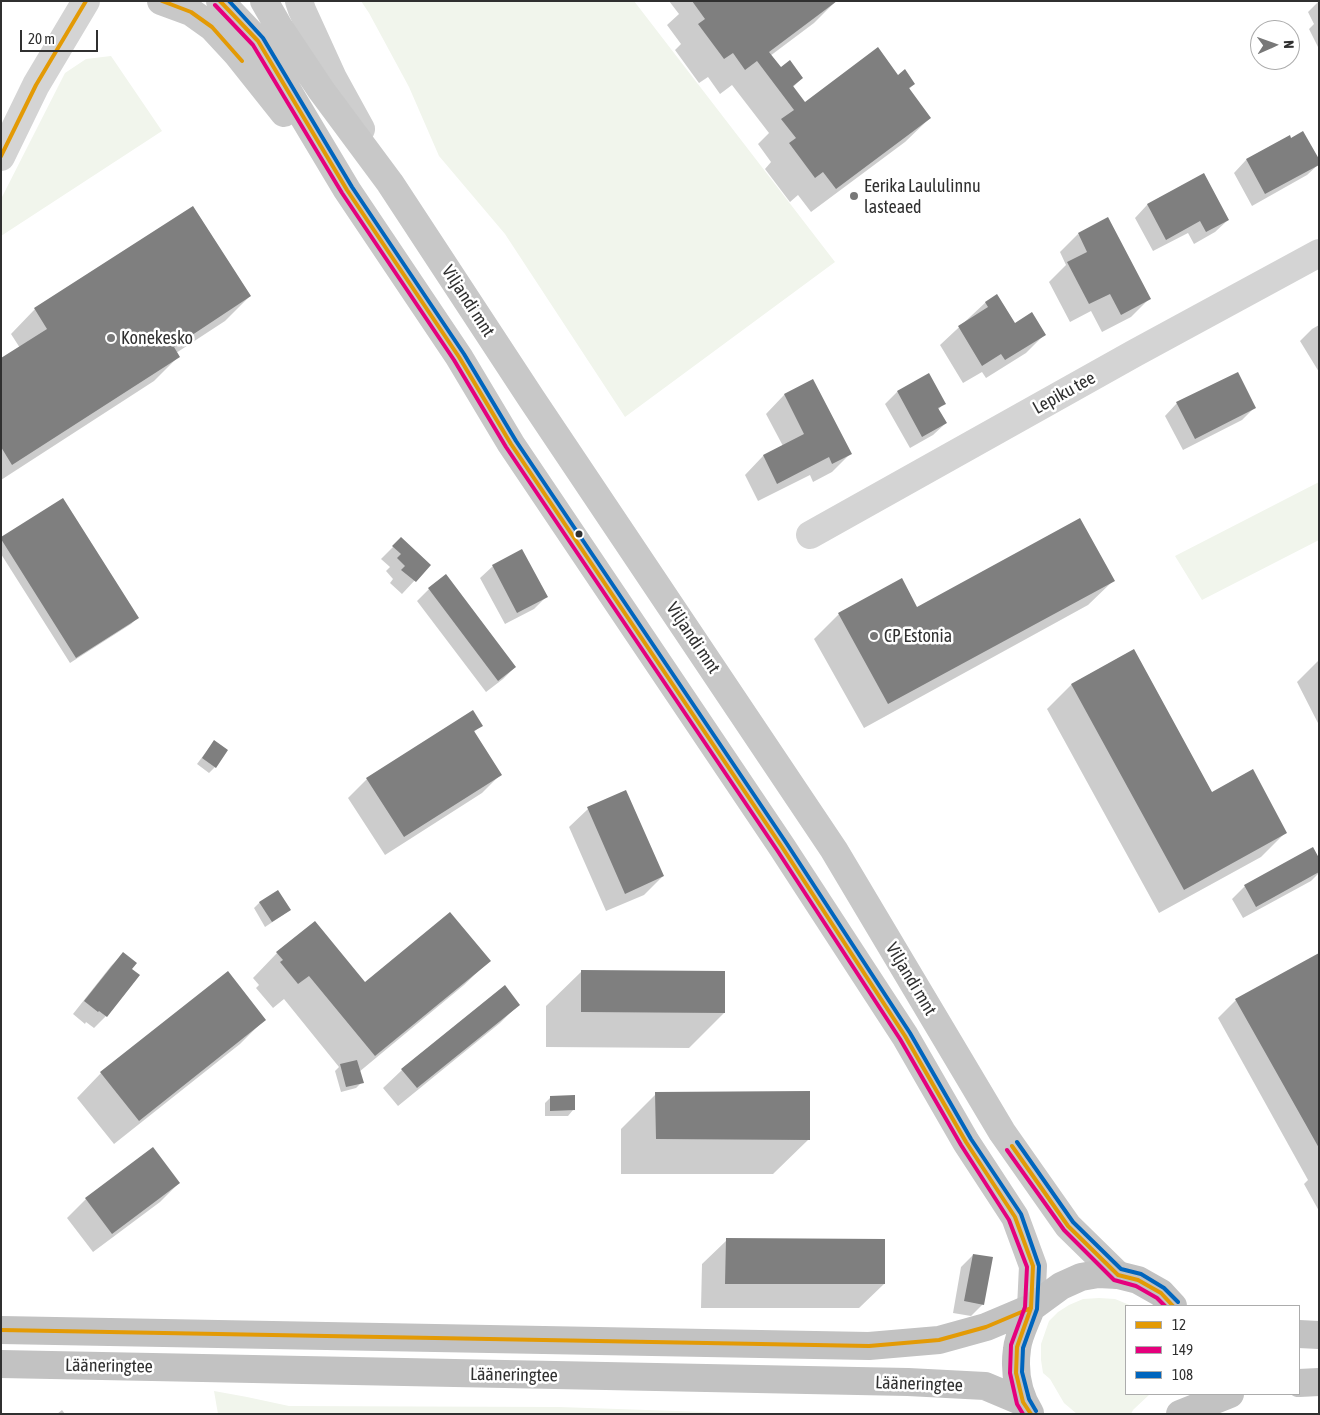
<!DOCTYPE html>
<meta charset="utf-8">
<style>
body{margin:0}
#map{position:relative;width:1320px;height:1415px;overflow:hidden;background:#fff;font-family:"Asap Condensed",sans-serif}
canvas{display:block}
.frame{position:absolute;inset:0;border:2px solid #303030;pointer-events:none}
.legend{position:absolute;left:1125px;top:1305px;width:175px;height:90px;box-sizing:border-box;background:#fff;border:1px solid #acacac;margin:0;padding:6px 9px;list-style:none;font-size:15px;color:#303030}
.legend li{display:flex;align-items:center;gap:10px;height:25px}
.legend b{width:25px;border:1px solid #acacac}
.north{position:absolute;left:1250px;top:20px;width:50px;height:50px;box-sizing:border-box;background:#fff;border:1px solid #acacac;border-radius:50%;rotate:88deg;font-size:14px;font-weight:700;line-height:20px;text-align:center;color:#303030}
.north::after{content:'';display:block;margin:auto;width:18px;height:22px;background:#787878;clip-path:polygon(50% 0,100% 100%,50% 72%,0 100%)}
.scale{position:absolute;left:20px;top:30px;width:78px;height:22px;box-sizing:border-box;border:2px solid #303030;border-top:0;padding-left:6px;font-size:15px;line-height:18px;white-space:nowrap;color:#303030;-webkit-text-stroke:4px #fff;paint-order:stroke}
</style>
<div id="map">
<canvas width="1320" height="1415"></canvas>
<div class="frame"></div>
<ul class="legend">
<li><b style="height:6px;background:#e39a05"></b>12</li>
<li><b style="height:6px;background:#e5007d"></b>149</li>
<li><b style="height:6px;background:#0065bd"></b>108</li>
</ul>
<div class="north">N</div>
<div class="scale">20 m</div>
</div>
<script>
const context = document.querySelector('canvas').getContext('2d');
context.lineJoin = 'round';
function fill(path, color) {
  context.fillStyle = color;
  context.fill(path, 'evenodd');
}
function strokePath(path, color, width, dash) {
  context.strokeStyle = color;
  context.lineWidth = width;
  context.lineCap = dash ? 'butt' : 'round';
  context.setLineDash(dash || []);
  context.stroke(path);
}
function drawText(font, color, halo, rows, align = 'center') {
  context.font = font + ' "Asap Condensed",sans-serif';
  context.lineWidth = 5;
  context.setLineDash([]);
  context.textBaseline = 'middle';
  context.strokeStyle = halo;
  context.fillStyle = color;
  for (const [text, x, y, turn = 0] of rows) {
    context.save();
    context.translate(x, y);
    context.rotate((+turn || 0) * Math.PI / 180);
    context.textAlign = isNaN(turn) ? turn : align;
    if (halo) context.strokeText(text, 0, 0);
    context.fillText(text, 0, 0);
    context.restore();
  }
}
const green = new Path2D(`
 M 361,1 L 634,1 L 835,262 L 625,417 L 505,234 L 439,156 L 409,87 L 369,13 Z
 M 111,56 L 162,131 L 1,236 L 1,199 L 65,73 L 86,59 Z
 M 1319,482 L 1319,540 L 1202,600 L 1175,556 Z
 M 1099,1298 L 1115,1299 L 1132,1306 L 1126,1306 L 1126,1394 L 1150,1394 L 1133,1410 L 1131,1414 L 1077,1414 L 1064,1403 L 1050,1379 L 1043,1373 L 1041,1360 L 1041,1344 L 1049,1321 L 1058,1312 L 1069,1305 L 1083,1299 Z
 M 214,1391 L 247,1397 L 289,1406 L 559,1407 L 764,1414 L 218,1414 Z`);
const shadow = new Path2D(`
 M 669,1 L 836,1 L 814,23 L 770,56 L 780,69 L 802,78 L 793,87 L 804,104 L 898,76 L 914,84 L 909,89 L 930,118 L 905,142 L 811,212 L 798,195 L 790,202 L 765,169 L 771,162 L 758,144 L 769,133 L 732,85 L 720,94 L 708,77 L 699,83 L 675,50 L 681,44 L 667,25 L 679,14 Z
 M 1319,1 L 1319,49 L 1309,29 L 1314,24 L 1308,12 Z
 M 1289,137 L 1290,139 L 1319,164 L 1307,175 L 1252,206 L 1234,173 L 1246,160 Z
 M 1203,175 L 1228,220 L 1215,232 L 1194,244 L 1188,233 L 1153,251 L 1135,218 L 1147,205 Z
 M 1078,234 L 1149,299 L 1131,317 L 1102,332 L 1091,311 L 1070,322 L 1049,282 L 1066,265 L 1060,252 Z
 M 250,296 L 225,321 L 176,353 L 179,356 L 154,381 L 1,480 L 1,360 L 20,348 L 11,334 L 35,309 Z
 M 986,302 L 1014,325 L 1044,335 L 1026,353 L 986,378 L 982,372 L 963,383 L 940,345 Z
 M 1319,325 L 1319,372 L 1300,341 L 1312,329 Z
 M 813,381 L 850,454 L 832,472 L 813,482 L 810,475 L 758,501 L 745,475 L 763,456 L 783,446 L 766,414 L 784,395 Z
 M 897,392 L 944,403 L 938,410 L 946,423 L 933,435 L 910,448 L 885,404 Z
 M 1177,403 L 1254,408 L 1242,420 L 1183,450 L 1165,416 Z
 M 1,539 L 137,618 L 131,624 L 70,663 L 1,554 Z
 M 401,539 L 429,565 L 402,594 L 390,583 L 393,579 L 386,571 L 390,567 L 381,559 Z
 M 493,566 L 546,597 L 534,609 L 505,624 L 480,578 Z
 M 1113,581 L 1088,605 L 864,728 L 814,639 L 839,614 L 916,608 Z
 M 429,589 L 515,667 L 503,679 L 486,692 L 417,601 Z
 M 1134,651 L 1212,793 L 1286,832 L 1261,857 L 1159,913 L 1047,709 L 1071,685 Z
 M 1319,660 L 1319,725 L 1297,682 Z
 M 472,712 L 481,725 L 473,733 L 500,775 L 482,793 L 385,855 L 348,798 L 367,779 Z
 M 214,742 L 215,767 L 209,773 L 197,764 L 209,748 Z
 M 588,809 L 663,876 L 644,895 L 606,911 L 569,827 Z
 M 1312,849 L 1319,861 L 1319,873 L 1311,881 L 1243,918 L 1232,899 L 1245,886 Z
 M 260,902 L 289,910 L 283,915 L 265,927 L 254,908 Z
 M 277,953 L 365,983 L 489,961 L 464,985 L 359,1072 L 362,1082 L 356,1088 L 341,1092 L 335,1071 L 339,1067 L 284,999 L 273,1008 L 256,988 L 259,985 L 253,978 Z
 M 123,954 L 131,970 L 106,1016 L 94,1028 L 86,1022 L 85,1024 L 73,1014 L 111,966 Z
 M 1319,954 L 1319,1211 L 1304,1184 L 1308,1180 L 1218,1018 L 1236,1000 Z
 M 582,971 L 724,1013 L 689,1048 L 546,1047 L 546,1006 Z
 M 228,973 L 264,1020 L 240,1044 L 114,1144 L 77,1098 L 101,1073 Z
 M 518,1005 L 500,1023 L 398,1106 L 383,1088 L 402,1070 Z
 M 656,1094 L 809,1139 L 773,1174 L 621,1174 L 621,1129 Z
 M 551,1097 L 573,1110 L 568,1116 L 545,1116 L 545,1103 Z
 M 153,1149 L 179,1183 L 160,1202 L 93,1252 L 67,1218 L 86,1199 Z
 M 727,1240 L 884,1284 L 859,1308 L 701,1308 L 702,1264 Z
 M 973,1255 L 983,1304 L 971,1316 L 953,1313 L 961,1267 Z
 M 62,1410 L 65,1414 L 57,1414 Z`);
const building = new Path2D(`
 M 692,1 L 837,1 L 769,52 L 781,67 L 790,60 L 803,78 L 793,86 L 805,102 L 878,47 L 898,75 L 905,69 L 915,84 L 909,88 L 931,118 L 836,189 L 823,172 L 815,178 L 789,143 L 796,138 L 781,119 L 794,110 L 757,61 L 745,70 L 733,53 L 724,59 L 698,24 L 705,19 Z
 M 1303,131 L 1319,159 L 1319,165 L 1265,194 L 1246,159 L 1290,135 L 1291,138 Z
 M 1204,173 L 1229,220 L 1206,232 L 1200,221 L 1166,240 L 1147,204 Z
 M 193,206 L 251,296 L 174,347 L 180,357 L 12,465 L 1,447 L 1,358 L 47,329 L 34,308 Z
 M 1108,217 L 1151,299 L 1121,315 L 1110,294 L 1089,304 L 1067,262 L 1087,252 L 1078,233 Z
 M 997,294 L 1015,323 L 1032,312 L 1046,335 L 1005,360 L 1001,354 L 982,366 L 958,326 L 988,307 L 985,302 Z
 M 1238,372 L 1256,408 L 1195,439 L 1176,402 Z
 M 929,373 L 946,404 L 938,408 L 947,423 L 922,437 L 897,391 Z
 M 813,379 L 852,454 L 832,464 L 829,457 L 777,484 L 763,455 L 804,434 L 784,394 Z
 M 63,498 L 139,618 L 76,658 L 1,539 L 1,537 Z
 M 1080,518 L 1115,581 L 888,704 L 838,613 L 902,578 L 917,607 Z
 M 401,537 L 431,565 L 416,582 L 401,570 L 405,566 L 397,558 L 401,554 L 392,546 Z
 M 522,549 L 548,597 L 517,613 L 492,565 Z
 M 446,574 L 516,667 L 498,681 L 428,588 Z
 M 1134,649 L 1212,792 L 1253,769 L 1287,833 L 1184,890 L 1071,684 Z
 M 473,710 L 483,726 L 474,731 L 502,775 L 404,837 L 366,778 Z
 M 214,740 L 228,750 L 216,768 L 202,758 Z
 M 626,790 L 664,876 L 625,894 L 587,807 Z
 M 1313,847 L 1319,858 L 1319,872 L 1256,907 L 1244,885 Z
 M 278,890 L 291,910 L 272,922 L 259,902 Z
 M 450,912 L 491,961 L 375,1056 L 309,976 L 298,984 L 280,962 L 283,960 L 276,952 L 315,921 L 365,982 Z
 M 123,952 L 137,963 L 132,969 L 140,975 L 107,1017 L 99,1011 L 98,1012 L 84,1001 Z
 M 1319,953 L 1319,1148 L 1235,999 Z
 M 581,970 L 725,971 L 725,1013 L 581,1012 Z
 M 228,971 L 266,1020 L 139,1121 L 100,1072 Z
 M 505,985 L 520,1005 L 417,1088 L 401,1069 Z
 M 357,1060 L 364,1083 L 346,1087 L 340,1064 Z
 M 810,1091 L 810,1140 L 656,1139 L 655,1092 Z
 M 575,1095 L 575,1110 L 550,1111 L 550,1096 Z
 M 153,1147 L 180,1183 L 112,1234 L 85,1198 Z
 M 726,1238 L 885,1239 L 885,1284 L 725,1284 Z
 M 973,1254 L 993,1257 L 984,1305 L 964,1301 Z`);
const street = new Path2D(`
 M 1,157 L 36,85 L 86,1
 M 810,535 L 1135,353 L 1319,253`);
const secondary = new Path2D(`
 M 299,1 L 302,10 L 333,78 L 361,129`);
const primary = new Path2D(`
 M 161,1 L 191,12 L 212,27 L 237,54 L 284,113
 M 220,1 L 258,41 L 347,190 L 459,357 L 511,444 L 782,847 L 905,1036 L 966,1142 L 1015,1217 L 1033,1266 L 1031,1308
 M 264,1 L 279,27 L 321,90 L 390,183 L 531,398 L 834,850 L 1002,1132 L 1068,1226 L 1118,1275`);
const highway = new Path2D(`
 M 1,1330 L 869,1346 L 939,1340 L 986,1327 L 1031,1308 L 1061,1286 L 1081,1277 L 1098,1274 L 1118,1275 L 1138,1280 L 1161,1293 L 1173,1306
 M 1299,1334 L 1319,1335
 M 1,1364 L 908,1382 L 985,1386 L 1023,1402
 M 1299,1383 L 1319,1382
 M 1030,1413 C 1018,1394 1014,1371 1017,1349 C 1018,1336 1027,1320 1031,1308
 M 1180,1414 L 1230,1394`);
const bus1 = new Path2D(`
 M 162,1 L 191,12 L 212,27 L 242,61
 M 220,1 L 258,41 L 347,190 L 459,357 L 511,444 L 782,847 L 905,1036 L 966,1142 L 1015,1217 L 1033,1266 L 1031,1308 L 1017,1347 L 1016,1373 L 1023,1402 L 1031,1414
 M 1,156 L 36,85 L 86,1
 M 1012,1146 L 1068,1226 L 1118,1275 L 1138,1280 L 1161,1293 L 1173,1306
 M 1,1330 L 869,1346 L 939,1340 L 986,1327 L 1031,1308`);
const bus2 = new Path2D(`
 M 215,5 L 253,45 L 342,193 L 454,360 L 506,447 L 777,850 L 900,1039 L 961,1145 L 1009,1220 L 1027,1267 L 1025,1307 L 1011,1345 L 1010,1373 L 1017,1404 L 1023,1414
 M 1007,1150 L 1064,1230 L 1114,1280 L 1136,1286 L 1157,1298 L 1165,1306`);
const bus3 = new Path2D(`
 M 229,1 L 263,38 L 352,187 L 464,354 L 516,441 L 787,844 L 910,1033 L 971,1139 L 1021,1214 L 1039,1266 L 1037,1309 L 1023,1348 L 1022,1372 L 1029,1399 L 1036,1411
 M 1017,1142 L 1073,1222 L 1121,1269 L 1141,1274 L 1164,1288 L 1178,1302`);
const markers = [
 [854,196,5,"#787878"],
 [111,338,5,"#787878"],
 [579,534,4.5,"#303030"],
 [874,636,5,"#787878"]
];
const poiNames = [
 ["Eerika Laululinnu",864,186],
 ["lasteaed",864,207],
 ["Konekesko",121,338],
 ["CP Estonia",884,636]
];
const streetNames = [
 ["Viljandi mnt",468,301,57],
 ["Lepiku tee",1064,393,-29],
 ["Viljandi mnt",693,638,56],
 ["Viljandi mnt",911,979,59],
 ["Lääneringtee",109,1366,1],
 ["Lääneringtee",514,1375,1],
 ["Lääneringtee",919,1384,2]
];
fill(green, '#f1f5ec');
fill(shadow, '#0003');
fill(building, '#7f7f7f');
strokePath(street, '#d4d4d4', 28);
strokePath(secondary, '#cecece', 28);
strokePath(primary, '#c8c8c8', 28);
strokePath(highway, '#c2c2c2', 28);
strokePath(bus1, '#e39a05', 4);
strokePath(bus2, '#e5007d', 4);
strokePath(bus3, '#0065bd', 4);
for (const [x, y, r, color] of markers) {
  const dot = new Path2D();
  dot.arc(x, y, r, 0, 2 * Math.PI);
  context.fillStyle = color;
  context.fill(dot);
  strokePath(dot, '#fff', 2);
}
drawText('18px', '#303030', '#fff', poiNames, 'left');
drawText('18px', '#303030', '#fff', streetNames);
</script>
